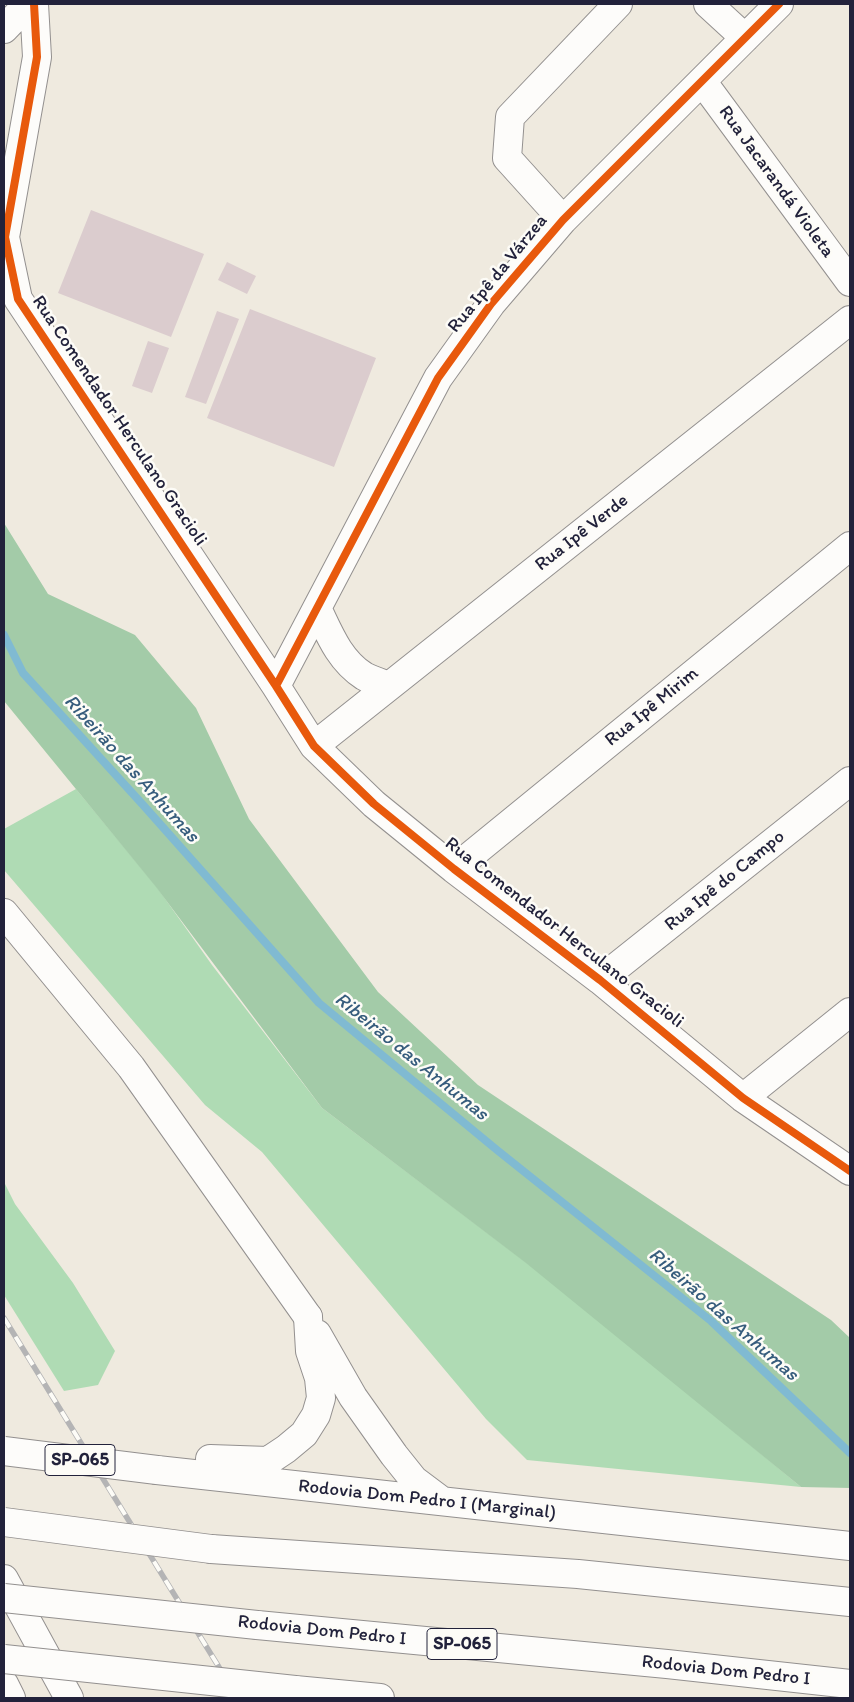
<!DOCTYPE html>
<meta charset="utf-8">
<style>
body{margin:0}
#map{position:relative;width:854px;height:1702px;overflow:hidden;background:#efeadf;font-family:Itim,sans-serif}
canvas{display:block}
.frame{position:absolute;inset:0;border:5px solid #22223b;pointer-events:none}
</style>
<div id="map">
<canvas width="854" height="1702"></canvas>
<div class="frame"></div>
</div>
<script>
const context = document.querySelector('canvas').getContext('2d');
context.lineJoin = 'round';
function fill(path, color) {
  context.fillStyle = color;
  context.fill(path, 'evenodd');
}
function strokePath(path, color, width, dash) {
  context.strokeStyle = color;
  context.lineWidth = width;
  context.lineCap = dash ? 'butt' : 'round';
  context.setLineDash(dash || []);
  context.stroke(path);
}
function drawText(font, color, halo, rows, align = 'center') {
  context.font = font + ' Itim,sans-serif';
  context.lineWidth = 5;
  context.setLineDash([]);
  context.textBaseline = 'middle';
  context.strokeStyle = halo;
  context.fillStyle = color;
  for (const [text, x, y, turn = 0] of rows) {
    context.save();
    context.translate(x, y);
    context.rotate((+turn || 0) * Math.PI / 180);
    context.textAlign = isNaN(turn) ? turn : align;
    if (halo) context.strokeText(text, 0, 0);
    context.fillText(text, 0, 0);
    context.restore();
  }
}
const green = new Path2D(`
 M 76,789 L 156,886 L 212,965 L 322,1108 L 568,1294 L 801,1487 L 527,1460 L 486,1419 L 262,1152 L 205,1105 L 4,870 L 4,829 Z
 M 4,1182 L 15,1204 L 73,1283 L 115,1351 L 98,1385 L 64,1391 L 4,1295 Z`);
const forest = new Path2D(`
 M 4,523 L 48,594 L 135,635 L 196,708 L 249,819 L 378,992 L 478,1085 L 831,1320 L 850,1338 L 850,1488 L 801,1487 L 526,1263 L 322,1108 L 156,887 L 4,701 Z`);
const stream = new Path2D(`
 M 4,635 L 23,673 L 144,806 L 319,1003 L 497,1150 L 711,1321 L 850,1453`);
const building = new Path2D(`
 M 91,210 L 204,254 L 171,337 L 58,293 Z
 M 227,262 L 256,276 L 247,294 L 218,280 Z
 M 250,309 L 376,358 L 334,467 L 207,418 Z
 M 217,311 L 239,319 L 206,404 L 185,397 Z
 M 148,341 L 169,348 L 152,393 L 132,386 Z`);
const minor = new Path2D(`
 M 34,4 L 37,57 L 5,237 L 18,299 L 276,686
 M 708,4 L 745,38
 M 779,4 L 563,220 L 491,304 L 438,378 L 276,686 L 314,746 L 374,804 L 454,869 L 600,980 L 743,1098 L 850,1171
 M 4,29 L 28,4
 M 702,81 L 850,282
 M 563,220 L 507,158 L 510,117 L 618,4
 M 317,608 C 329,633 339,660 364,676 C 371,680 381,683 389,686
 M 314,746 L 850,320
 M 454,869 L 850,546
 M 4,913 L 131,1067 L 308,1317
 M 600,980 L 850,781
 M 743,1098 L 850,1012
 M 4,1579 L 69,1698
 M 4,1684 L 11,1698`);
const highway = new Path2D(`
 M 317,1334 L 353,1397 L 394,1455 L 414,1480 L 442,1501
 M 210,1459 L 268,1461 L 286,1449 L 304,1434 L 316,1415 L 321,1398 L 319,1378 L 310,1351 L 308,1317
 M 157,1470 L 850,1546
 M 211,1549 L 578,1574 L 850,1602
 M 257,1625 L 667,1664 L 850,1684
 M 295,1690 L 380,1698`);
const rail = new Path2D(`
 M 4,1318 L 238,1698`);
const highwayBridge = new Path2D(`
 M 4,1451 L 157,1470
 M 4,1522 L 211,1549
 M 4,1598 L 257,1625
 M 4,1659 L 295,1690`);
const cycleway = new Path2D(`
 M 34,4 L 37,57 L 5,237 L 18,299 L 276,686
 M 779,4 L 563,220 L 491,304 L 438,378 L 276,686 L 314,746 L 374,804 L 454,869 L 600,980 L 743,1098 L 850,1171`);
const shields = [
 [80,1460,70],
 [462,1644,70]
];
const shieldNames = [
 ["SP-065",80,1460],
 ["SP-065",462,1644]
];
const streetNames = [
 ["Rua Jacarandá Violeta",776,182,54],
 ["Rua Ipê da Várzea",498,274,-51],
 ["Rua Comendador Herculano Gracioli",119,421,56],
 ["Rua Ipê Verde",582,533,-38],
 ["Rua Ipê Mirim",652,707,-39],
 ["Rua Ipê do Campo",725,881,-39],
 ["Rua Comendador Herculano Gracioli",564,933,38],
 ["Rodovia Dom Pedro I (Marginal)",427,1500,6],
 ["Rodovia Dom Pedro I",322,1631,6],
 ["Rodovia Dom Pedro I",726,1671,6]
];
const waterNames = [
 ["Ribeirão das Anhumas",131,769,48],
 ["Ribeirão das Anhumas",411,1057,39],
 ["Ribeirão das Anhumas",723,1315,41]
];
fill(green, '#afdbb4');
fill(forest, '#a3cba8');
strokePath(stream, '#80bad2', 8);
fill(building, '#dbccce');
strokePath(minor, '#93908f', 30);
strokePath(highway, '#93908f', 30);
strokePath(minor, '#fdfcfa', 28);
strokePath(highway, '#fdfcfa', 28);
strokePath(rail, '#b4b4b5', 5.5);
strokePath(rail, '#fdfcf7', 4, [11]);
strokePath(highwayBridge, '#93908f', 30, []);
strokePath(highwayBridge, '#fdfcfa', 28);
strokePath(cycleway, '#e8590c', 8);
for (const [x, y, w] of shields) {
  const box = new Path2D();
  box.roundRect(x - w / 2, y - 15.5, w, 31, 4);
  context.fillStyle = '#fdfcf7';
  context.fill(box);
  strokePath(box, '#22223b', 1);
}
drawText('bold 18px', '#22223b', null, shieldNames);
drawText('19px', '#22223b', '#fdfcf7', streetNames);
drawText('italic 20px', '#375d7d', '#fdfcf7', waterNames);
</script>
